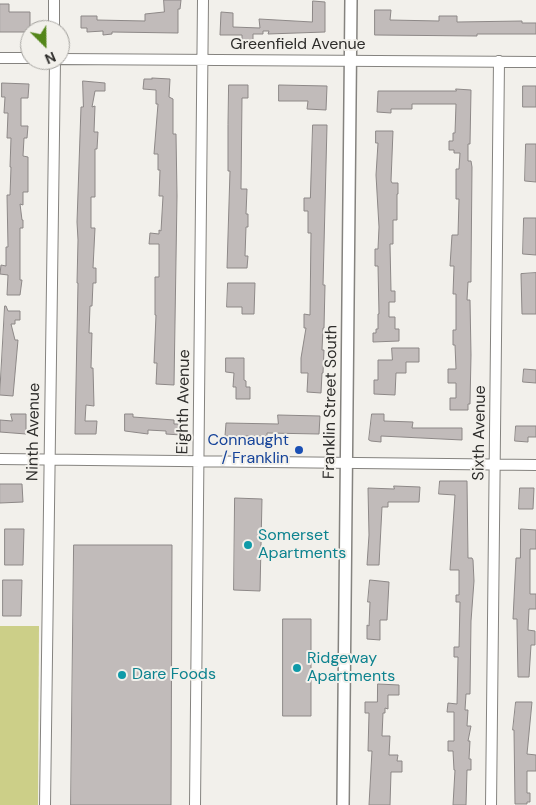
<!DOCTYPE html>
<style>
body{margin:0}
#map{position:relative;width:536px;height:805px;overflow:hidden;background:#f2f0eb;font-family:"DM Sans",sans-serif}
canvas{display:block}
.north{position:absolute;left:20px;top:20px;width:50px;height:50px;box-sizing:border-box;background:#f2f0eb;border:1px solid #a4a29e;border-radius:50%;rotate:157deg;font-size:14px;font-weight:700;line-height:20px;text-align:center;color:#2e2d2b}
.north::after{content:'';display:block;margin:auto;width:18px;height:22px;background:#54861a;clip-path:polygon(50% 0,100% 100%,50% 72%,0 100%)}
</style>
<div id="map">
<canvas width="536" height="805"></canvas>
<div class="north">N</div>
</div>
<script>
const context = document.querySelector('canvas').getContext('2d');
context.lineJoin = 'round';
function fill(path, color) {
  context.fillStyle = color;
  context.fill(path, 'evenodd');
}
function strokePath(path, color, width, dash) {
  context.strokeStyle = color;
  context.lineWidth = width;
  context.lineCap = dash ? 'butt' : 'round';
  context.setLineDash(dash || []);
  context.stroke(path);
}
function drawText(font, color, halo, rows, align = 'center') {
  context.font = font + ' "DM Sans",sans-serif';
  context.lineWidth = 4;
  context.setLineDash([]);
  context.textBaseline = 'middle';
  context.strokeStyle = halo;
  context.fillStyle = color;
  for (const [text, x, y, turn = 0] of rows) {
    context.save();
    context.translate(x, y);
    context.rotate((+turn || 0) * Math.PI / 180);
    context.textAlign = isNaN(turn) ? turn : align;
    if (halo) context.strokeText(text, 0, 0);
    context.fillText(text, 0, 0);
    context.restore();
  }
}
const green = new Path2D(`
 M 0,626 L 39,626 L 38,805 L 0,805 Z`);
const building = new Path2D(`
 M 164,0 L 181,0 L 180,9 L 178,9 L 178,33 L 112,32 L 112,34 L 103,35 L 103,31 L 87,32 L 87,28 L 81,28 L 81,16 L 97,16 L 97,20 L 145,21 L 145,14 L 164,12 Z
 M 313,1 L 325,2 L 325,32 L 268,34 L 269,31 L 263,31 L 263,34 L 253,34 L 253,41 L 242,40 L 242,35 L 220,35 L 221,12 L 233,13 L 233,27 L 260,28 L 259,19 L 312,22 Z
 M 0,4 L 9,4 L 9,12 L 30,12 L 30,32 L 0,32 Z
 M 375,10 L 391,10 L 390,20 L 439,21 L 439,16 L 457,16 L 457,22 L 522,21 L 522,23 L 536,23 L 536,34 L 477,34 L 477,36 L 375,35 Z
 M 152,78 L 170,79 L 169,97 L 173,99 L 173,134 L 176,134 L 177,196 L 174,385 L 156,384 L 157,363 L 154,363 L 156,315 L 155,315 L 155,277 L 159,277 L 159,244 L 149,244 L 150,233 L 159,234 L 159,230 L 161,231 L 163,196 L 159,196 L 160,170 L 158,170 L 158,154 L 154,154 L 158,104 L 156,104 L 156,90 L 143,89 L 144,79 L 152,79 Z
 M 83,81 L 105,83 L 105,91 L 95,91 L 92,107 L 95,106 L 94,132 L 98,132 L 97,149 L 95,149 L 95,197 L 91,197 L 91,228 L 95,228 L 93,268 L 96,268 L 96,283 L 93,283 L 92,306 L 90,306 L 89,333 L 92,333 L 91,368 L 93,368 L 94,406 L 86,405 L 85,421 L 97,421 L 96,434 L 75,434 L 78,283 L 77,283 L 78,240 L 77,222 L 81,107 L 83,107 Z
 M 2,83 L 29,84 L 28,98 L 21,98 L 21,126 L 28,126 L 27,138 L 24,138 L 23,156 L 28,157 L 28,192 L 23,192 L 23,205 L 20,204 L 22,220 L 23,220 L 23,228 L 20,228 L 20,280 L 22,280 L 20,295 L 7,295 L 8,275 L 0,274 L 1,265 L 6,266 L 6,247 L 8,247 L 7,195 L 10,195 L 11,167 L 10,167 L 11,138 L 7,138 L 8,113 L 4,113 L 5,97 L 2,97 Z
 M 229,85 L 248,85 L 248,98 L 242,98 L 241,189 L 247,189 L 246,214 L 248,214 L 248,227 L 246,227 L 245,256 L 248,256 L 247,268 L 227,268 L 230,171 L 228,171 L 228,125 Z
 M 279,85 L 327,86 L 326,110 L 307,109 L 308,101 L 279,101 Z
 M 523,86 L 536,86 L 536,107 L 523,107 Z
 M 456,89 L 471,90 L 470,144 L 468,144 L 468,161 L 471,161 L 472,167 L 471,271 L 471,282 L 468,282 L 467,300 L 470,300 L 471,355 L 470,404 L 468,404 L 468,410 L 450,410 L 450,398 L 456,398 L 456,383 L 448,383 L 448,369 L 456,369 L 455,345 L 453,345 L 453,330 L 456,330 L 456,294 L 453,294 L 454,266 L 450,266 L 452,235 L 458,235 L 459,199 L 456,199 L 456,169 L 459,169 L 460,153 L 454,153 L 454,150 L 449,150 L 449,141 L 453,141 L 453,133 L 455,133 L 456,104 L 412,104 L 412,109 L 391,109 L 391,113 L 377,112 L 378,91 L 456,91 Z
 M 313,125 L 327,125 L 323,285 L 325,285 L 324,328 L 323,328 L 322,350 L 324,350 L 323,373 L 322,373 L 321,393 L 307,392 L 308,373 L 301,373 L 301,358 L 306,328 L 304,328 L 304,314 L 310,315 L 311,233 L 308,233 L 308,211 L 304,211 L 304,198 L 310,198 Z
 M 376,131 L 393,131 L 391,181 L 392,183 L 398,183 L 398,194 L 397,194 L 397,220 L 393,220 L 393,244 L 390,244 L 391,291 L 395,291 L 395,302 L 389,302 L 389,317 L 395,317 L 395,329 L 399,329 L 399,341 L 373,342 L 373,333 L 376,333 L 376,329 L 378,329 L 378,314 L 379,314 L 378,266 L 375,266 L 375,249 L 378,249 L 379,227 L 376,175 L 378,143 L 376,143 Z
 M 526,144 L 536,144 L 536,182 L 525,181 Z
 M 524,218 L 536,218 L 536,255 L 523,254 Z
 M 536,273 L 536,314 L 522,314 L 521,274 Z
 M 228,283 L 255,283 L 254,314 L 242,314 L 242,307 L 227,307 Z
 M 5,306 L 6,306 L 8,311 L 20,311 L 20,320 L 15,320 L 15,324 L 11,324 L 15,340 L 18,340 L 13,396 L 0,395 Z
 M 392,348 L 419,348 L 419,362 L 406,362 L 406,373 L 396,373 L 395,395 L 374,394 L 374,380 L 378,380 L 378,360 L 392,360 Z
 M 226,358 L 244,358 L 244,380 L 246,381 L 246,387 L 250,387 L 250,399 L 236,399 L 236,387 L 233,387 L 234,373 L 226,372 Z
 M 524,369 L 536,370 L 536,383 L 523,382 Z
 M 11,414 L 26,414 L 26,434 L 0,432 L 0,420 L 12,421 Z
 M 125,414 L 133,414 L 133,417 L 174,420 L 174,424 L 181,424 L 181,435 L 166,434 L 166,431 L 148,430 L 148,434 L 125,431 Z
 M 372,414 L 384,414 L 384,421 L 413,422 L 412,428 L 462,428 L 462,440 L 381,436 L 381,442 L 371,441 L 369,440 Z
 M 278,415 L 320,416 L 319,434 L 267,433 L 267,436 L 225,436 L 226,423 L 278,424 Z
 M 516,426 L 536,426 L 536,437 L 528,437 L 528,442 L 515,441 Z
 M 440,481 L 467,481 L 468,558 L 472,558 L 473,560 L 474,581 L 471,621 L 470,694 L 466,694 L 465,710 L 468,710 L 467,726 L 471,726 L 468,741 L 470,741 L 469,759 L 471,759 L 471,770 L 467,770 L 466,805 L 453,805 L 455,770 L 454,770 L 453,751 L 448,751 L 448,741 L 454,741 L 454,712 L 447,712 L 448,703 L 457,704 L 458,657 L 454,657 L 454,647 L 459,647 L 460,602 L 456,602 L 456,595 L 459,595 L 459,570 L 450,570 L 455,495 L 439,494 Z
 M 0,484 L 22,484 L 23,502 L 0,503 Z
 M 394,486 L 420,487 L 419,502 L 388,502 L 388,507 L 382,507 L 379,565 L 367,565 L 369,535 L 368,488 L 394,489 Z
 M 520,488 L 534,488 L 533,509 L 519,509 Z
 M 235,498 L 262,499 L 260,591 L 234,590 Z
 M 5,529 L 24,529 L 23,565 L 5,565 Z
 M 521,529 L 536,530 L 536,549 L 530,549 L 530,594 L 536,594 L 536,609 L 529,609 L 528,630 L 535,631 L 535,645 L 531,645 L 529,677 L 518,677 L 517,623 L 517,619 L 513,619 L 516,558 L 520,558 Z
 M 74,545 L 172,545 L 171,805 L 71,805 Z
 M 3,580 L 22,580 L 21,616 L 3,616 Z
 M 370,580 L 389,582 L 387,620 L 380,620 L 380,640 L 367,639 L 367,625 L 369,626 L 370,602 L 368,602 Z
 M 283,619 L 311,619 L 311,716 L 283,716 Z
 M 378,684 L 399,685 L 399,695 L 388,695 L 388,709 L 385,708 L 385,713 L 383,713 L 382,736 L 390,736 L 389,755 L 398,755 L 397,761 L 402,761 L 402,772 L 391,772 L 390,805 L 369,805 L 372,751 L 368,751 L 369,713 L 365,713 L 365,702 L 377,702 Z
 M 516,702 L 532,702 L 527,754 L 536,755 L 536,771 L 527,771 L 527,793 L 530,793 L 530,802 L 527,802 L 527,804 L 515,804 L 514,730 L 513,730 Z`);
const minor = new Path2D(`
 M 54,0 L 54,30
 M 0,58 L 30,58
 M 60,59 L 536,62
 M 0,459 L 536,465
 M 45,805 L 55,60
 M 195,805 L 203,0
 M 491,805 L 499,61`);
const tertiary = new Path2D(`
 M 343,805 L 351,0`);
const markers = [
 [299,450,5,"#1a4fb4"],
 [248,545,5,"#0f9aa8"],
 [297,668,5,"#0f9aa8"],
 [122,675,5,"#0f9aa8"]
];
const streetNames = [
 ["Greenfield Avenue",298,45],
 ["Eighth Avenue",184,402,-89],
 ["Franklin Street South",331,402,-89],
 ["Ninth Avenue",34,432,-89],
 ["Sixth Avenue",480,433,-89]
];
const transitNames = [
 ["Connaught",289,441],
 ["/ Franklin",289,459]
];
const cultureNames = [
 ["Somerset",258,536],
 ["Apartments",258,554],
 ["Ridgeway",307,659],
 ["Apartments",307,677],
 ["Dare Foods",132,675]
];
fill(green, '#cccf88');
fill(building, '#c1bbba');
strokePath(building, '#8d8887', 1);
strokePath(minor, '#85837f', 12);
strokePath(tertiary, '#85837f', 14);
strokePath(minor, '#fff', 10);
strokePath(tertiary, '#fff', 11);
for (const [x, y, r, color] of markers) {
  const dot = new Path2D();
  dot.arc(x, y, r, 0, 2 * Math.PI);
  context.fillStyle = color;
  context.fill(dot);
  strokePath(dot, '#f2f0eb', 2);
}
drawText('16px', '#2e2d2b', '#f2f0eb', streetNames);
drawText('16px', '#164399', '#f2f0eb', transitNames, 'right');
drawText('16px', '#0d838f', '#f2f0eb', cultureNames, 'left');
</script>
